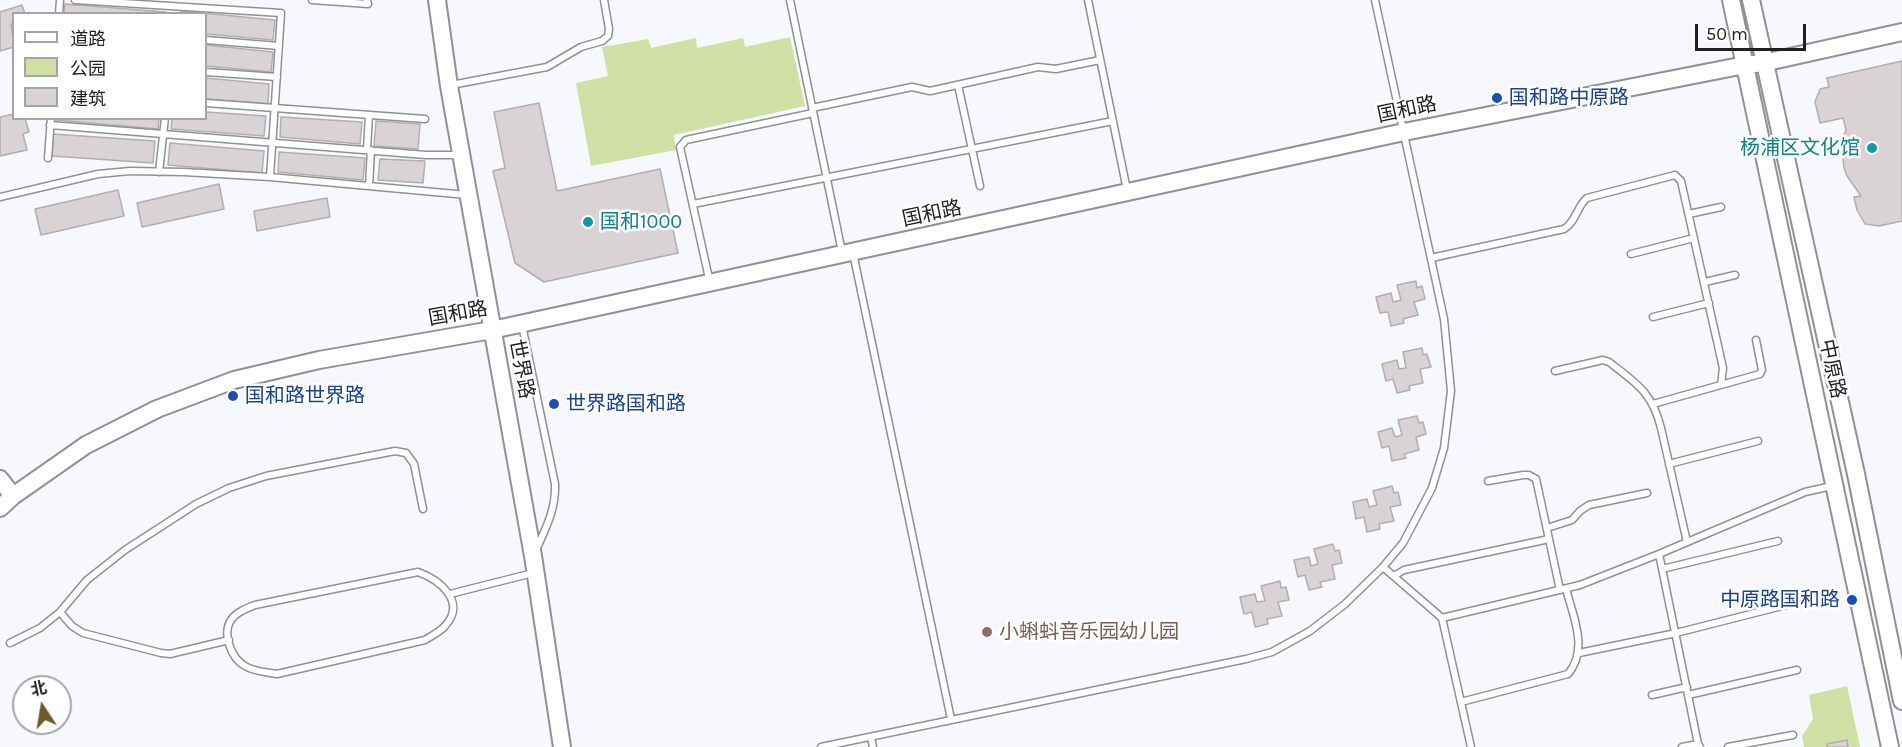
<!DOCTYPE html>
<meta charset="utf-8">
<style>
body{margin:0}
#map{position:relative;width:1902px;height:747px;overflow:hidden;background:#f6f8fe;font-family:Karla,"Noto Sans SC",sans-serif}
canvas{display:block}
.legend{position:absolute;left:12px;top:12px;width:195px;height:108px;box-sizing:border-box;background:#fff;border:2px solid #a5a5a6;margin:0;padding:8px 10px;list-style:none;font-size:18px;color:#1f1f21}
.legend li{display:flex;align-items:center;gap:12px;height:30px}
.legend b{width:30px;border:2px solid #a5a5a6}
.north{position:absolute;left:12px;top:675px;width:60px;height:60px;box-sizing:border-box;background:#fff;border:2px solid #a5a5a6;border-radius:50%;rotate:348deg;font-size:16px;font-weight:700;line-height:24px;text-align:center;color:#1f1f21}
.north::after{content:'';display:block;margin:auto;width:21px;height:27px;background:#6b5c2a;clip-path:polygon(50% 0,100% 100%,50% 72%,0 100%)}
.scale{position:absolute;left:1695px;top:24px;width:111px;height:27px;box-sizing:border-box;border:3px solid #1f1f21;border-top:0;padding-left:8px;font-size:18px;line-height:21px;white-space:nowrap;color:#1f1f21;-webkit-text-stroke:4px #fff;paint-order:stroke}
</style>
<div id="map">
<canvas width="1902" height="747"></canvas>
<ul class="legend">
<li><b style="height:8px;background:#fff"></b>道路</li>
<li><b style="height:16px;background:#d0e0a5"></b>公园</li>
<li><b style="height:16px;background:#dad3d5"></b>建筑</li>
</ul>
<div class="north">北</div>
<div class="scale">50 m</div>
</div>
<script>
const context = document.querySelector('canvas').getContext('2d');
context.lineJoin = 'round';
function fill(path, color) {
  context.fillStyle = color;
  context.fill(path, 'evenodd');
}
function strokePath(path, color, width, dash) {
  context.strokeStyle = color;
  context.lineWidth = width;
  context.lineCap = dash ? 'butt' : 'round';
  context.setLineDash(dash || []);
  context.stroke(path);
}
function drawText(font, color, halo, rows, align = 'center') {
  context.font = font + ' Karla,"Noto Sans SC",sans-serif';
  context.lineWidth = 5;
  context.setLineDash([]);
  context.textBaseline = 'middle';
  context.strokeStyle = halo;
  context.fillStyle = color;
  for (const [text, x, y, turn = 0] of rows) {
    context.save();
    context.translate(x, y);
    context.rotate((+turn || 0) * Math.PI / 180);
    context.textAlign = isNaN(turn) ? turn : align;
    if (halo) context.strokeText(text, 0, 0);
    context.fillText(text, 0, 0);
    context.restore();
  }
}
const green = new Path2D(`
 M 790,37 L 805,106 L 674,135 L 676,150 L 591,166 L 576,83 L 608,76 L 602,47 L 648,39 L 651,48 L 696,38 L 697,48 L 743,38 L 745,47 Z
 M 1847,686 L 1860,747 L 1804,747 L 1802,736 L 1813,719 L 1809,695 Z`);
const building = new Path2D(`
 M 65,4 L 166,12 L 166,14 L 64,14 Z
 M 22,5 L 25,14 L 14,14 L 14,24 L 11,24 L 14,47 L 0,51 L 0,12 Z
 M 181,11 L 275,20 L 273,40 L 206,34 L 206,14 L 181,14 Z
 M 206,45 L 273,52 L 271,72 L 206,66 Z
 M 1902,61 L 1902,221 L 1879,226 L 1865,224 L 1857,210 L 1854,197 L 1861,196 L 1847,176 L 1844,168 L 1841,141 L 1846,130 L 1843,118 L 1820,123 L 1815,102 L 1820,89 L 1829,87 L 1827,78 Z
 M 206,78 L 269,84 L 268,104 L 206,99 Z
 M 539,103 L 557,191 L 660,169 L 678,253 L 544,282 L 515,263 L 493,171 L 505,168 L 494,112 Z
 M 206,112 L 266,116 L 264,136 L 171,129 L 172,118 L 206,118 Z
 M 14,114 L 14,118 L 25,118 L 29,132 L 23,134 L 27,150 L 0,156 L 0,117 Z
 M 281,117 L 362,122 L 360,144 L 280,137 Z
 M 56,118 L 159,118 L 158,129 L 56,120 Z
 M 376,121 L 420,124 L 418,149 L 374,146 Z
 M 53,134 L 155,141 L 153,163 L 52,156 Z
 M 170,143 L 264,151 L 262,173 L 168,165 Z
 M 279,152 L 365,158 L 363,180 L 278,172 Z
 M 380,159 L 425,161 L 423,183 L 378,180 Z
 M 219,184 L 224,209 L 142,227 L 137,203 Z
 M 118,190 L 124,216 L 41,235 L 35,209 Z
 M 327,198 L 330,217 L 257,231 L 254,211 Z
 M 1416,281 L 1417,288 L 1422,286 L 1425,299 L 1414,302 L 1418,315 L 1403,319 L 1404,323 L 1391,326 L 1388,312 L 1380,313 L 1376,297 L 1391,293 L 1393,302 L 1401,300 L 1397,285 Z
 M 1422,348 L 1423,355 L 1427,354 L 1431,367 L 1420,369 L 1423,383 L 1409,386 L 1410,390 L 1397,393 L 1393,379 L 1386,381 L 1382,364 L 1397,360 L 1399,369 L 1406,368 L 1403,352 Z
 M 1417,416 L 1419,423 L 1423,422 L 1426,434 L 1416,437 L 1419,450 L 1404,454 L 1406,458 L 1392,461 L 1389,446 L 1382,448 L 1378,432 L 1392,428 L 1395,437 L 1402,435 L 1398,420 Z
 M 1392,486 L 1394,493 L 1398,492 L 1401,505 L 1390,507 L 1394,521 L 1379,524 L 1380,529 L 1367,532 L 1364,517 L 1356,519 L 1353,502 L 1367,499 L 1369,507 L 1377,505 L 1373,491 Z
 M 1333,544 L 1335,551 L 1339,550 L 1342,563 L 1332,565 L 1335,579 L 1320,582 L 1322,587 L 1309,590 L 1305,575 L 1298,577 L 1294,560 L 1309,557 L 1311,566 L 1318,564 L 1314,549 Z
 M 1280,581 L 1281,588 L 1286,587 L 1289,600 L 1278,602 L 1282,616 L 1267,619 L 1268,624 L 1255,627 L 1252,612 L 1244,614 L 1240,597 L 1255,594 L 1257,602 L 1265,601 L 1261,586 Z
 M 1847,740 L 1848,747 L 1827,747 L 1827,744 Z`);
const lane = new Path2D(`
 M 75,0 L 281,13 L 270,177
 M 312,0 L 368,4 L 367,0
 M 790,0 L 842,252
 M 1088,0 L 1127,190
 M 59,14 L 60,0
 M 206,40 L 279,46
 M 206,72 L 277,77
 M 451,85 L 547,67 L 581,47 L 602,41 L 608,36 L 609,29 L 604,0
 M 958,85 L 980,186
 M 206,103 L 425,119
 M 812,108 L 912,87 L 930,91 L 1038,67 L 1056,69 L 1100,60
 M 50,125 L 426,155 L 460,155
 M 367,149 L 369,115
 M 48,158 L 51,118
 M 159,172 L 165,118
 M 369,186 L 371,150
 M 0,197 L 98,174 L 130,171 L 184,172 L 270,177 L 467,195
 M 693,204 L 1113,121
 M 1689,214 L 1721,207
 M 853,253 L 951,719
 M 1631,254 L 1694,238
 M 1431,258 L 1564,229 C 1576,222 1577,206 1587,198 L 1675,175 L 1681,181 L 1723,368 L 1721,385
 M 1705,282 L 1735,275
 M 710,283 L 680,147 L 686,140 L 813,113
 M 1653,317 L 1709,303
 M 522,325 L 555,484 C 556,509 546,528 536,550
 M 1555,371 L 1603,360 L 1609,362 C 1637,384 1652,392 1661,428 L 1687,542
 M 1653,404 L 1760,374 L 1762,370 L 1756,340
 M 1669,464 L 1758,441
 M 1488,481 L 1523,475 L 1529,475 L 1536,479 L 1560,590
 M 1547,528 L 1572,520 L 1580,511 L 1589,505 L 1647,493
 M 1659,554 L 1698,744 L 1700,747
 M 1383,567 L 1442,618 L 1471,747
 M 1662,569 L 1778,541
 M 418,572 C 440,580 467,602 445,626 C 440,632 431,636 425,640 L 277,674 C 266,672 255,672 245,666 C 231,658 222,634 231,620 C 236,612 247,608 255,605 Z
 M 1394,576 L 1404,570 L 1549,539
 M 450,594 L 533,573
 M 60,612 L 72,626 L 83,633 L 161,653 L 170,654 L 229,640
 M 1442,618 L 1580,585 L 1659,554 L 1805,492 L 1832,486
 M 10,643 L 40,628 L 60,612 L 87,580 L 125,550 L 196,504 L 229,488 L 266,476 L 395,451 L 406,453 L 414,464 L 423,509
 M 1579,653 L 1676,633 L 1790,604
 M 1652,695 L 1687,687
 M 1688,695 L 1797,670
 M 1461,702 L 1568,674 C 1589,649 1573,616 1566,589
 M 871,737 L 873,747
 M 821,747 L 1246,659 L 1272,652 L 1310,631 L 1345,604 L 1383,567 L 1403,543 L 1432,488 L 1444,448 L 1451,391 L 1444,319 L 1375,0
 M 1682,747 L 1698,744
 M 1728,747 L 1793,735`);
const secondary = new Path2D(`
 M 437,0 L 449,86 L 533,556 L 562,747
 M 1731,0 L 1890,747
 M 1751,0 L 1856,474 L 1902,701
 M 0,479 L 13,496
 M 0,508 L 13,496 L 86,445 L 157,409 L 234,380 L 319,360 L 492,330 L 1404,132 L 1745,65 L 1763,63 L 1902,32`);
const markers = [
 [1497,98,6,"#1a4fb4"],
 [1872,148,6,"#0f9aa8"],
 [588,222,6,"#0f9aa8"],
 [233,396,6,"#1a4fb4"],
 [554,404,6,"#1a4fb4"],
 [1852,600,6,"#1a4fb4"],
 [987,632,6,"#8d6e63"]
];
const transitNames = [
 ["国和路中原路",1509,98],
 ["国和路世界路",245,396],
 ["世界路国和路",566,404],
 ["中原路国和路",1840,600,"right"]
];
const streetNames = [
 ["国和路",1407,110,-12],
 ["国和路",932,214,-12],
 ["国和路",458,314,-10],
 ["世界路",521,369,79],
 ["中原路",1832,369,78]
];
const cultureNames = [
 ["杨浦区文化馆",1860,148],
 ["国和1000",600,222,"left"]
];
const educationNames = [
 ["小蝌蚪音乐园幼儿园",999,632]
];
fill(green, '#d0e0a5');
fill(building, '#dad3d5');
strokePath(building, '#b3adae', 1.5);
strokePath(lane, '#8f9196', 9);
strokePath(secondary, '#8f9196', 20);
strokePath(lane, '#fff', 6);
strokePath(secondary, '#fff', 16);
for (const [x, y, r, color] of markers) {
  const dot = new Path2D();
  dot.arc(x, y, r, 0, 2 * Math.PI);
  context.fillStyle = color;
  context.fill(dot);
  strokePath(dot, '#fff', 2);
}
drawText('20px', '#164399', '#fff', transitNames, 'left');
drawText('20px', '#1f1f21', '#fff', streetNames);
drawText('20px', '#0d838f', '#fff', cultureNames, 'right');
drawText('20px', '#785e54', '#fff', educationNames, 'left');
</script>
